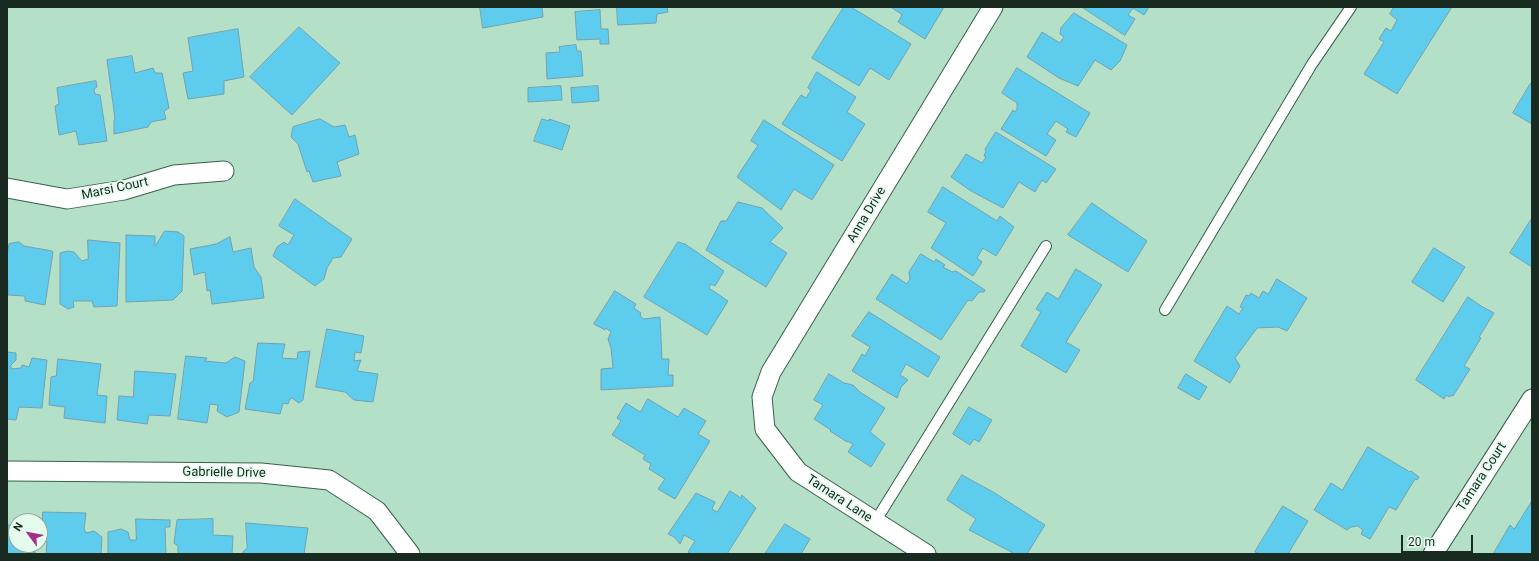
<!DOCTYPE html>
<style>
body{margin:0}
#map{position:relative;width:1539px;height:561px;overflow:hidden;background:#b4e0c7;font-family:Roboto,sans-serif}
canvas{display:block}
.frame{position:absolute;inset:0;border:8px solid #192b21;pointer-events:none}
.north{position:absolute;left:8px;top:513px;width:40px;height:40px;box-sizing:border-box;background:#e5fbee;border:1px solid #93a89c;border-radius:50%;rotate:302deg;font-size:11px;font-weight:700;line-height:16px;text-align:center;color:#192b21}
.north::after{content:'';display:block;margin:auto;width:14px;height:18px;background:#a52e86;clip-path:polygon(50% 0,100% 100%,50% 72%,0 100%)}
.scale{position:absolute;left:1401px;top:535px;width:72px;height:18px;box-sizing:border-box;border:2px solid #192b21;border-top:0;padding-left:5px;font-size:12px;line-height:14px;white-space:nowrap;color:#192b21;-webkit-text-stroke:3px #e5fbee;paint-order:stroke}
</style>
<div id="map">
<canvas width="1539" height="561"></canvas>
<div class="frame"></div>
<div class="north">N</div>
<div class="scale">20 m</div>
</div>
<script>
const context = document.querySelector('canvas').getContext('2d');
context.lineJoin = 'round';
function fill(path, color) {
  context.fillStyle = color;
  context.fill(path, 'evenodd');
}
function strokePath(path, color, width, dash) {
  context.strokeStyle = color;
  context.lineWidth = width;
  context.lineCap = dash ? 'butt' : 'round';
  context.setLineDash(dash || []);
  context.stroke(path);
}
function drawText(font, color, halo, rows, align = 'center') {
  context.font = font + ' Roboto,sans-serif';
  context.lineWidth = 3.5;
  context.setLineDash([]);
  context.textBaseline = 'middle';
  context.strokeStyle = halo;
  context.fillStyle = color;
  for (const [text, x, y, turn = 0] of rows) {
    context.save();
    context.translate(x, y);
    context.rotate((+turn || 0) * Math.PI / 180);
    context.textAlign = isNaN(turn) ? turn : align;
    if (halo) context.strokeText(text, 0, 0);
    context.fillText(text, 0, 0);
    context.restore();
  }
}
const building = new Path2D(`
 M 480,7 L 542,7 L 543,17 L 483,28 Z
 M 617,7 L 667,7 L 668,12 L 657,14 L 656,23 L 618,25 Z
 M 844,7 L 851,7 L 911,44 L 889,80 L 870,68 L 859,86 L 812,58 Z
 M 891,7 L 944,7 L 925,39 L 898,22 L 902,15 Z
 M 1082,7 L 1149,7 L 1144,15 L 1133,8 L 1128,15 L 1135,19 L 1125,35 Z
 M 1394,7 L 1452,7 L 1397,94 L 1364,74 L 1384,42 L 1379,39 L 1386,28 L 1391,31 L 1397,20 L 1390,14 Z
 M 600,10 L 601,29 L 608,29 L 609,44 L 600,44 L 600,39 L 577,40 L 575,12 Z
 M 1074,13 L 1127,45 L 1120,61 L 1111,70 L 1095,60 L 1078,86 L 1059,78 L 1027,57 L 1042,32 L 1060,43 L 1064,37 L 1060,34 L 1061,28 Z
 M 299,27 L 340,63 L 292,115 L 250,77 Z
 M 238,29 L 244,77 L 224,81 L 224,94 L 188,99 L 183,73 L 193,71 L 188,38 Z
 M 576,45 L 577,51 L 581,51 L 583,76 L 547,79 L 546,53 L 560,52 L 559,47 Z
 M 132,56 L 135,73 L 153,68 L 155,73 L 162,73 L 169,108 L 164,111 L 166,119 L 151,122 L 148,127 L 114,134 L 114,121 L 115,118 L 107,60 Z
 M 1017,68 L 1090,113 L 1076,137 L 1066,132 L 1068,129 L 1056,121 L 1047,134 L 1056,140 L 1046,156 L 1001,129 L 1013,110 L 1015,112 L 1017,109 L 1017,103 L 1002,93 Z
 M 817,72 L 856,97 L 847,112 L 865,124 L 842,161 L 782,124 L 801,95 L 806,98 L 811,90 L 808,88 Z
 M 96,81 L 97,87 L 94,89 L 95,94 L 100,95 L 107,141 L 79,145 L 76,131 L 59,135 L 55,106 L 59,104 L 57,88 Z
 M 1531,83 L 1532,83 L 1532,124 L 1513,113 Z
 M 561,86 L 562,100 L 528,102 L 528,88 Z
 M 598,86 L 599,101 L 572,103 L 571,88 Z
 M 320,119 L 334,127 L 345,125 L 349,137 L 355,135 L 359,154 L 337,162 L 341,176 L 313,182 L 309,171 L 307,172 L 298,144 L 291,137 L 293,127 Z
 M 542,119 L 549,121 L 549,119 L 570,126 L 562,150 L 534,141 Z
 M 764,120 L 834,165 L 812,200 L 794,189 L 781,210 L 737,177 L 758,145 L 751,141 Z
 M 996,132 L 1056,169 L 1046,183 L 1042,180 L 1035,192 L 1019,182 L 1003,208 L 971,191 L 951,177 L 966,154 L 982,163 L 986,157 L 984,156 L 986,151 L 985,150 Z
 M 943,187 L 997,221 L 1000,216 L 1014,227 L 996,256 L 983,248 L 977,258 L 982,262 L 973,276 L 931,248 L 946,223 L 928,212 Z
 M 295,199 L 352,239 L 341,257 L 333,258 L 327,268 L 324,279 L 315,286 L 273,256 L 277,247 L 284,242 L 288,245 L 294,235 L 279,226 Z
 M 738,202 L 762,208 L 783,228 L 770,242 L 787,253 L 766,287 L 706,250 L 721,221 L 726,221 Z
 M 1092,203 L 1147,241 L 1128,272 L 1068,235 Z
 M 1532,218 L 1532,267 L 1510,253 Z
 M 165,231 L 178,232 L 184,236 L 182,291 L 173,300 L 126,302 L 126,235 L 155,236 L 155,246 Z
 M 230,237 L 233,252 L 251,248 L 254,267 L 261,277 L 264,298 L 212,304 L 210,290 L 207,291 L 205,272 L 194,275 L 190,249 L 216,244 Z
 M 88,240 L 120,243 L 117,306 L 94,307 L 92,301 L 73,301 L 74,307 L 68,309 L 60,304 L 60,253 L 68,251 L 74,252 L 82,261 L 88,259 Z
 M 19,242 L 24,246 L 52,251 L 53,252 L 45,305 L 25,301 L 25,296 L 8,295 L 7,255 L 9,244 Z
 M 678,242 L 685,244 L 724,271 L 715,286 L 711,284 L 709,288 L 728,301 L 707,335 L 644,297 Z
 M 1434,248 L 1465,267 L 1443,302 L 1412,282 Z
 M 921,254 L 934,262 L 936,259 L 945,265 L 943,267 L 952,272 L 956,271 L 985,290 L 984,292 L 979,292 L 972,301 L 968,300 L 941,340 L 876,299 L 892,274 L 907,284 L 910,279 L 909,272 Z
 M 1076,269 L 1102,285 L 1066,342 L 1080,350 L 1066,373 L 1021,346 L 1041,312 L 1036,309 L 1047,292 L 1058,299 Z
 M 1277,279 L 1307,298 L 1287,331 L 1278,327 L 1257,328 L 1235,358 L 1240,366 L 1230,383 L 1194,361 L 1227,306 L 1239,314 L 1243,308 L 1240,307 L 1246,295 L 1249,296 L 1251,293 L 1259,298 L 1263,291 L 1268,294 Z
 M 615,291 L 636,304 L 634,308 L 641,313 L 640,315 L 643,319 L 660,317 L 662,359 L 669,359 L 668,375 L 673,375 L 673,386 L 601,390 L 601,369 L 613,368 L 611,348 L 608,339 L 611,332 L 606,328 L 605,330 L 594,324 Z
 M 1468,297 L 1481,306 L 1494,313 L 1479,337 L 1481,338 L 1464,366 L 1470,369 L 1453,396 L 1451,395 L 1450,397 L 1446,395 L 1444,399 L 1416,380 Z
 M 869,312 L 940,357 L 928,377 L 906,364 L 900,375 L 908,380 L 901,387 L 897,398 L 852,371 L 862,354 L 865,356 L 870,347 L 852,336 Z
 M 327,329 L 364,336 L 361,353 L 355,352 L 354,361 L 361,360 L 357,371 L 378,374 L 373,402 L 354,400 L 345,392 L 316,387 Z
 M 258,343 L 285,344 L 282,358 L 297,359 L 298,352 L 310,351 L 303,400 L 299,403 L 292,398 L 290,399 L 288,404 L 283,403 L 280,414 L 245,409 L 250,383 L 253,381 Z
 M 7,352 L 16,353 L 16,360 L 11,365 L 11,369 L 21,368 L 22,365 L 29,367 L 32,358 L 47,360 L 42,408 L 19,407 L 16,420 L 7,419 Z
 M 186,356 L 207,358 L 205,361 L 226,363 L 235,357 L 245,361 L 239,412 L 227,417 L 217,411 L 218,405 L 210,404 L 207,423 L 178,419 Z
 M 58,359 L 101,364 L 97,395 L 107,396 L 105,423 L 64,418 L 65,407 L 49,405 L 51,377 L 56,376 Z
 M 135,371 L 176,374 L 170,416 L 149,415 L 147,424 L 117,420 L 119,396 L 133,397 Z
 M 829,374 L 844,383 L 853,385 L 860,392 L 885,408 L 870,432 L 885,444 L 871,467 L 848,452 L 853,444 L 847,441 L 847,442 L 830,431 L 831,430 L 814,419 L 823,405 L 814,400 Z
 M 1186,374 L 1207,387 L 1199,400 L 1178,388 Z
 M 648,399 L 678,417 L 684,408 L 706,421 L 698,434 L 710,441 L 675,499 L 658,489 L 665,479 L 649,469 L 651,464 L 643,459 L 645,455 L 612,435 L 621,421 L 617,418 L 626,403 L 640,412 Z
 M 969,407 L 992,420 L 979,442 L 974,439 L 970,445 L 953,434 Z
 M 1368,447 L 1410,472 L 1411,471 L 1419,477 L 1417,480 L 1415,479 L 1396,510 L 1389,507 L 1370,539 L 1361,534 L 1363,530 L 1358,526 L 1351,527 L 1347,530 L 1314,510 L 1331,483 L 1342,490 Z
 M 962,475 L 993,492 L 1045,525 L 1027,554 L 1015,554 L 969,530 L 976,519 L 947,500 Z
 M 730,491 L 741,498 L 742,495 L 756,508 L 727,554 L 691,554 L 688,552 L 695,541 L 684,535 L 680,544 L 674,537 L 668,534 L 696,493 L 715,502 L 712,509 L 717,512 Z
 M 1532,501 L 1532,554 L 1493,554 L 1510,525 L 1514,529 Z
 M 1283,506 L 1308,521 L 1288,554 L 1259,554 L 1255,552 Z
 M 43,512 L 86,513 L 84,529 L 86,533 L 94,531 L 102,537 L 101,554 L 46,554 L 47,541 L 43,542 Z
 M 136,519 L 170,520 L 170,527 L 165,527 L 166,554 L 108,554 L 108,532 L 121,529 L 128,532 L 130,540 L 136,540 Z
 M 213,519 L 213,535 L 233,536 L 232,554 L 178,554 L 178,546 L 174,543 L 177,520 Z
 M 246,523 L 308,528 L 304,554 L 243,554 L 243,552 L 247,548 Z
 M 785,524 L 810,539 L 801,554 L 765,554 Z
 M 7,525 L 16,525 L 16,545 L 35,545 L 35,553 L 7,554 Z`);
const service = new Path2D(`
 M 1165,310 L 1312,64 L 1351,7
 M 875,522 L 1046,246`);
const minor = new Path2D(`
 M 7,188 L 67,199 L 124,190 L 174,175 L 224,171
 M 7,471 L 261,473 L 329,480 L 377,511 L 410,554
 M 926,554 L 798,472 L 765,429 L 762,397 L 771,372 L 993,7
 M 1433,554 L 1532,399`);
const streetNames = [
 ["Marsi Court",115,189,-12],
 ["Anna Drive",867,215,-59],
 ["Gabrielle Drive",224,473,1],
 ["Tamara Court",1482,477,-57],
 ["Tamara Lane",839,499,33]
];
fill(building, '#5ecced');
strokePath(building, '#71a2b2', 1);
strokePath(service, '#38604b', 12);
strokePath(minor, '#38604b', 21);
strokePath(service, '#fff', 10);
strokePath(minor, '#fff', 19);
drawText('13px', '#192b21', '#e5fbee', streetNames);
</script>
